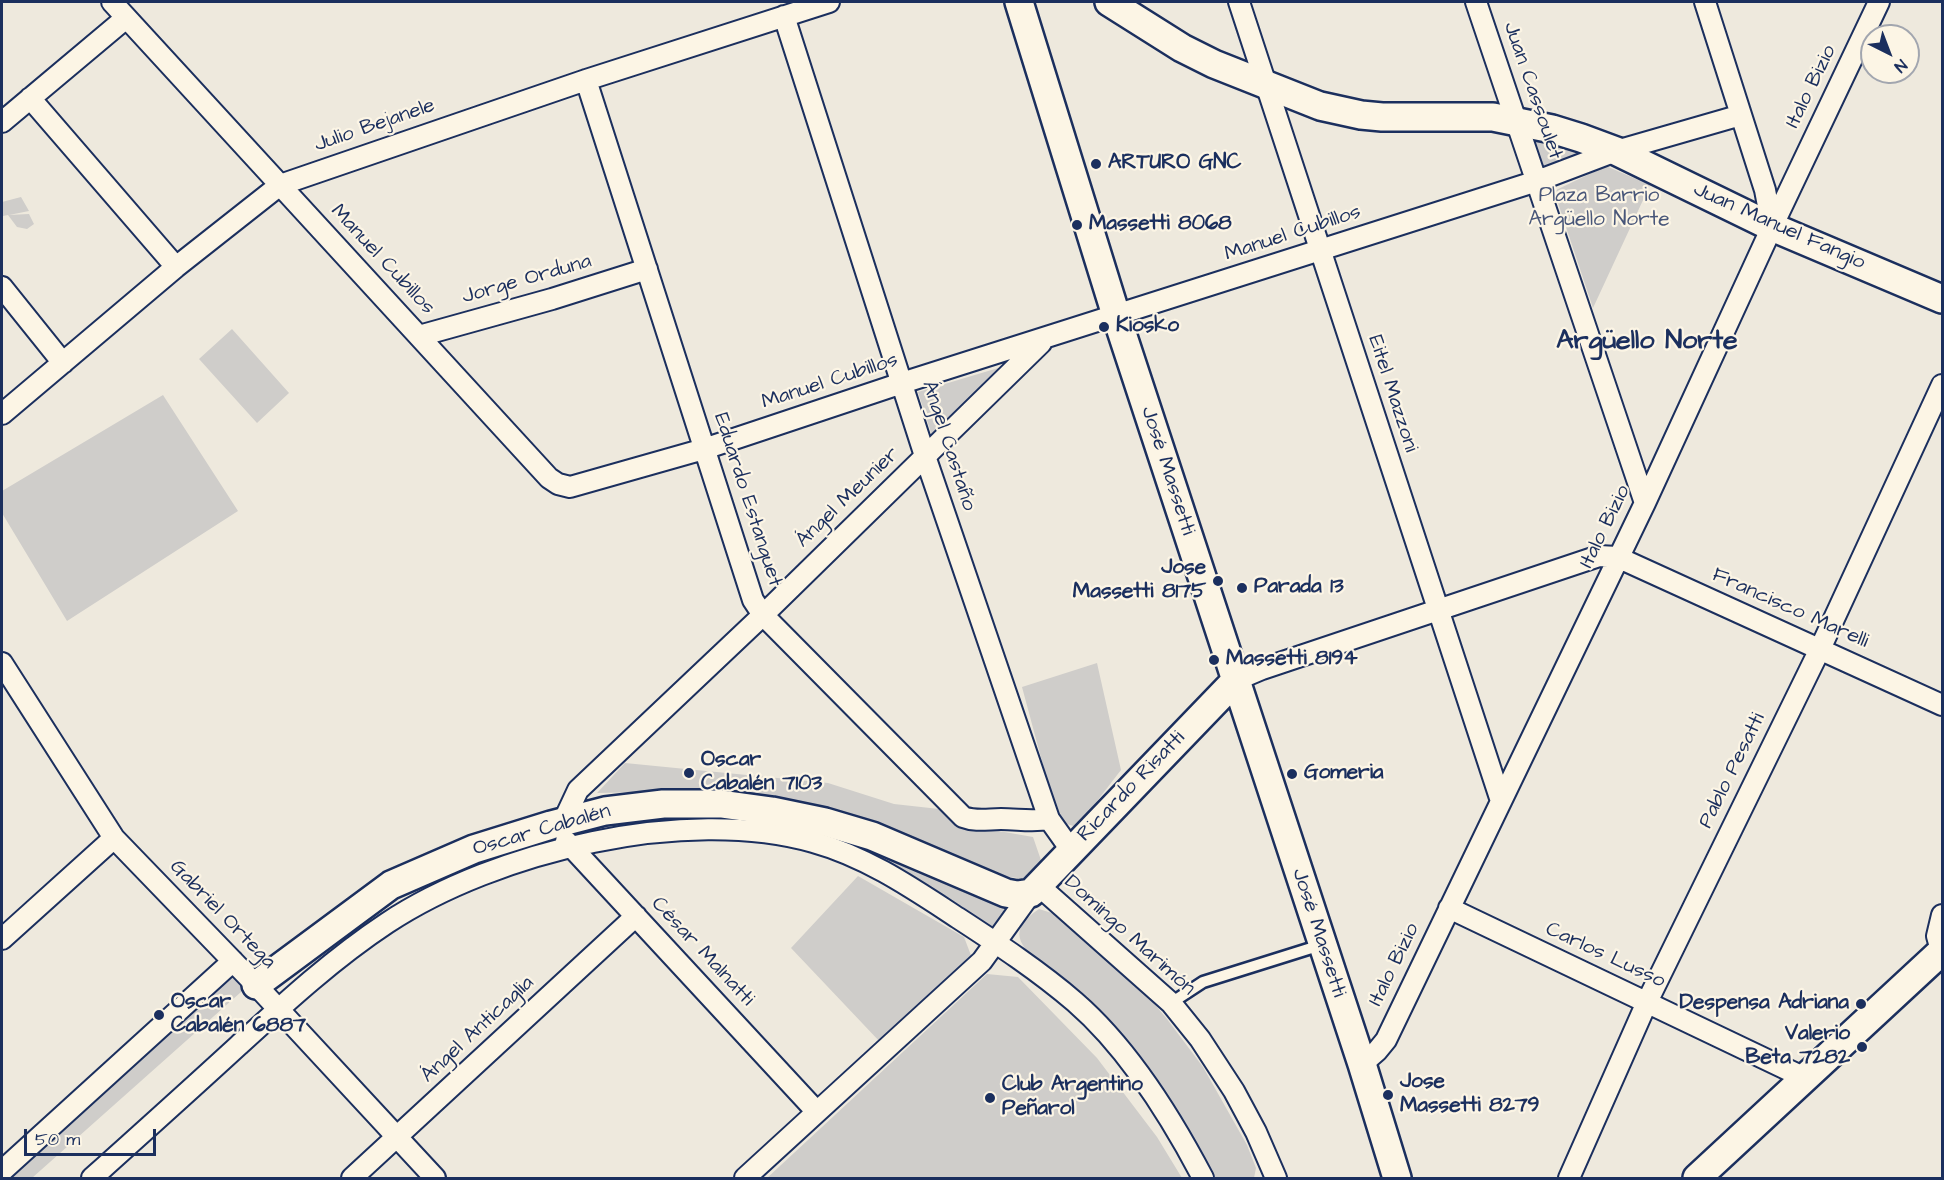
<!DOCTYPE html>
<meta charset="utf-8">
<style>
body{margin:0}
#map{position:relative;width:1944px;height:1180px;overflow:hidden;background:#eee9dd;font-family:"Architects Daughter",sans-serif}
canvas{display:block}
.frame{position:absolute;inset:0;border:3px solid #1b2f5e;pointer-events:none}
.north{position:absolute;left:1860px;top:24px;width:60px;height:60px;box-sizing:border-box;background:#fcf5e5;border:2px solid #a2a6af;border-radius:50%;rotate:138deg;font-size:16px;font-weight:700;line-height:24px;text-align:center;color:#1b2f5e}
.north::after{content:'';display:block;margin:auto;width:21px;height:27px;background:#1b2f5e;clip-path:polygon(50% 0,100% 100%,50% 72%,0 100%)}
.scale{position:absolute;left:24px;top:1129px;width:132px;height:27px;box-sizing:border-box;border:3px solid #1b2f5e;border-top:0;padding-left:8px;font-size:18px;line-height:21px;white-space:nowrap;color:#1b2f5e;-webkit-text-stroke:4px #fcf5e5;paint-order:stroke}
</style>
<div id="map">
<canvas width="1944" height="1180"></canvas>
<div class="frame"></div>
<div class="north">N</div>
<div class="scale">50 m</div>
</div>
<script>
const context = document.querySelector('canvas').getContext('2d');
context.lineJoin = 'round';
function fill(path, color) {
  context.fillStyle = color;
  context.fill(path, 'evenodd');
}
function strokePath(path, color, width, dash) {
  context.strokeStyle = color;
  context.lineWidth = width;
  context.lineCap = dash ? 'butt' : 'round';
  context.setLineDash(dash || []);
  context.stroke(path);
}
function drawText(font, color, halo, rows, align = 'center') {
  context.font = font + ' "Architects Daughter",sans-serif';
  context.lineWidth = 4.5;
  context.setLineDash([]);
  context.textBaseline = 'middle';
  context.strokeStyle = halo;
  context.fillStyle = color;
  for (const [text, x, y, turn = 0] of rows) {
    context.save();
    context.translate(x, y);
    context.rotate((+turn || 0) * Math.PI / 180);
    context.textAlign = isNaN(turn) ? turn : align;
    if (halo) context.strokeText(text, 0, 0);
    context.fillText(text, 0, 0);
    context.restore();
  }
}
const green = new Path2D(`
 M 1531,140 L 1597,153 L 1546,172 Z
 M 1606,166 L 1650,185 L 1593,308 L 1554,191 Z
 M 21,197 L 29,211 L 9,215 L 29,214 L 34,224 L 27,229 L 17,227 L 8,215 L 3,216 L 2,202 Z
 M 232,329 L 289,393 L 257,423 L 199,359 Z
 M 1015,363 L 933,439 L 918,392 Z
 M 163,395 L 238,511 L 67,621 L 2,513 L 2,491 Z
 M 1097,663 L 1121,770 L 1077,827 L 1060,822 L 1050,791 L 1022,687 Z
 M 625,763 L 828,783 L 894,804 L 939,809 L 953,823 L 1033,837 L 1043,866 L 1025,879 L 996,875 L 692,791 L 597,793 Z
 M 721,819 C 746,822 771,823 795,828 C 872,845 944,876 1017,905 L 991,928 L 840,847 L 721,828 Z
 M 858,876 L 964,937 L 972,958 L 881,1043 L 791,948 Z
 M 1039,909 L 1058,915 L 1141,988 L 1167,1019 L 1203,1067 L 1247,1145 L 1256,1168 L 1254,1178 L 1208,1178 L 1194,1150 L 1042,967 C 1020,945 1006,931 1039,909 Z
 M 233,968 L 250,984 L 32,1178 L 2,1178 Z
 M 987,974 L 1018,977 L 1097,1058 L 1157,1137 L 1182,1178 L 767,1178 Z`);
const lane = new Path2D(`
 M 1171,1003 L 1203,982 L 1321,945`);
const street = new Path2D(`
 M 112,2 L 549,478 L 558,484 L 570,487 L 704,449 L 902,383 L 1537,181 L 1616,151 L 1741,115
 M 1239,2 L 1501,801
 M 1476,2 L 1645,503
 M 1705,2 L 1765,190 L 1772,227
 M 784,16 L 925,456 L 1049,819 L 1071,850
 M 586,80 L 753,600 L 763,615 L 963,817 C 976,822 988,819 1001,819 C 1018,819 1032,822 1049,819
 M 30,98 L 176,267
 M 2,122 L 126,18
 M 2,287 L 63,363
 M 419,336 L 552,299 L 647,269
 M 2,414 L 176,267 L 280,185 L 586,80 L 829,2
 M 2,663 L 114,838 L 256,985 L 435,1178
 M 1236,680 L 1262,669 L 1599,556 L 1617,557 L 1942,705
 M 563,822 L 578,790 L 763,615 L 1041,343
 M 566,841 L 817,1112
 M 1038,885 L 1171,1003 L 1200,1039 L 1234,1091 L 1256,1132 L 1276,1178
 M 1449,908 L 1805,1078
 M 1942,915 L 1937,936 L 1942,954
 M 2,939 L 114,838
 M 1362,1064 L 1377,1051 L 1386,1040 L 1645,503 L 1772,227 L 1879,2
 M 2,1171 L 233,961
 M 92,1178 C 141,1134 190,1090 239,1045 C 286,1002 334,958 387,923 C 496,851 686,806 813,842 C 867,857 912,888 958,918 C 998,944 1039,971 1075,1002 C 1128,1048 1171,1117 1203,1178
 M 352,1178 L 636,916
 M 745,1178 L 982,961 L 1031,893
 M 1569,1178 L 1647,1002 L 1820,649 L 1942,385`);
const secondary = new Path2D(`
 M 1019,2 L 1116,315 L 1362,1064 L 1397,1178
 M 1109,2 L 1182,48 L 1214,64 L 1320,106 L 1361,115 L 1382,117 L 1493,117 L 1552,129 L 1581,138 L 1616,151 L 1772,227 L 1942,299
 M 256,985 L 391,885 L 474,849 L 551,825 L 605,811 L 663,804 L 721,804 L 772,811 L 825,822 L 872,836 L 1006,893 L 1017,895 L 1031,893 L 1236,680
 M 1697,1178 L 1942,951`);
const markers = [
 [1096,164,6,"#1b2f5e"],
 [1077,225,6,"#1b2f5e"],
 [1104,327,6,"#1b2f5e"],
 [1218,581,6,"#1b2f5e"],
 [1242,588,6,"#1b2f5e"],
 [1214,660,6,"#1b2f5e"],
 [689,773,6,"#1b2f5e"],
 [1292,774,6,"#1b2f5e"],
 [1861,1004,6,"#1b2f5e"],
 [159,1015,6,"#1b2f5e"],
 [1862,1047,6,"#1b2f5e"],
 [1388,1095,6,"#1b2f5e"],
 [990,1098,6,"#1b2f5e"]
];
const streetNames = [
 ["Italo Bizio",1812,87,-64],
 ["Juan Cassoulet",1532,91,71],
 ["Julio Bejanele",375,126,-19],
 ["Juan Manuel Fangio",1779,227,24],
 ["Manuel Cubillos",1293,234,-18],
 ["Manuel Cubillos",382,260,47],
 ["Jorge Orduna",527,280,-16],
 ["Manuel Cubillos",830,382,-18],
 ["Eitel Mazzoni",1392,394,72],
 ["Ángel Castaño",948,446,72],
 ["José Massetti",1167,471,72],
 ["Ángel Meunier",848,498,-44],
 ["Eduardo Estanguet",747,500,72],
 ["Italo Bizio",1606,527,-64],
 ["Francisco Marelli",1790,609,24],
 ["Pablo Pesatti",1733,771,-64],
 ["Ricardo Risatti",1132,787,-46],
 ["Oscar Cabalén",542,831,-16],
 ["Gabriel Ortega",222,915,46],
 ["José Massetti",1318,933,72],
 ["Domingo Marimón",1129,936,42],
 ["César Malnatti",702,952,47],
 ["Carlos Lusso",1605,956,25],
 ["Italo Bizio",1395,965,-64],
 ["Ángel Anticaglia",478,1030,-43]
];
const poiNames = [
 ["ARTURO GNC",1108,164],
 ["Massetti 8068",1089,225],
 ["Kiosko",1116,327],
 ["Jose",1206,569,"right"],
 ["Massetti 8175",1206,593,"right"],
 ["Parada 13",1254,588],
 ["Massetti 8194",1226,660],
 ["Oscar",701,761],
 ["Cabalén 7103",701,785],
 ["Gomeria",1304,774],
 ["Oscar",171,1003],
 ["Cabalén 6887",171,1027],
 ["Despensa Adriana",1849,1004,"right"],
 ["Valerio",1850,1035,"right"],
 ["Beta 7282",1850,1059,"right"],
 ["Jose",1400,1083],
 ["Massetti 8279",1400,1107],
 ["Club Argentino",1002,1086],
 ["Peñarol",1002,1110]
];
const parkNames = [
 ["Plaza Barrio",1599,197],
 ["Argüello Norte",1599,221]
];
const districtNames = [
 ["Argüello Norte",1647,342]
];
fill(green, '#cfcdca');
strokePath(lane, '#1b2f5e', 15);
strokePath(street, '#1b2f5e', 24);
strokePath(secondary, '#1b2f5e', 32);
strokePath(lane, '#fcf5e5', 10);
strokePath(street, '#fcf5e5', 20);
strokePath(secondary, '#fcf5e5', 27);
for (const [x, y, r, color] of markers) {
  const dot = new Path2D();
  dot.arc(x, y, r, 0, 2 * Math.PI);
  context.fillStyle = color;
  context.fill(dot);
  strokePath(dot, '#fcf5e5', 2);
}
drawText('21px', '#1b2f5e', '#fcf5e5', streetNames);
drawText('bold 21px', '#1b2f5e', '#fcf5e5', poiNames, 'left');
drawText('21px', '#485679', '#fcf5e5', parkNames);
drawText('bold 27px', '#1b2f5e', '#fcf5e5', districtNames);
</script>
